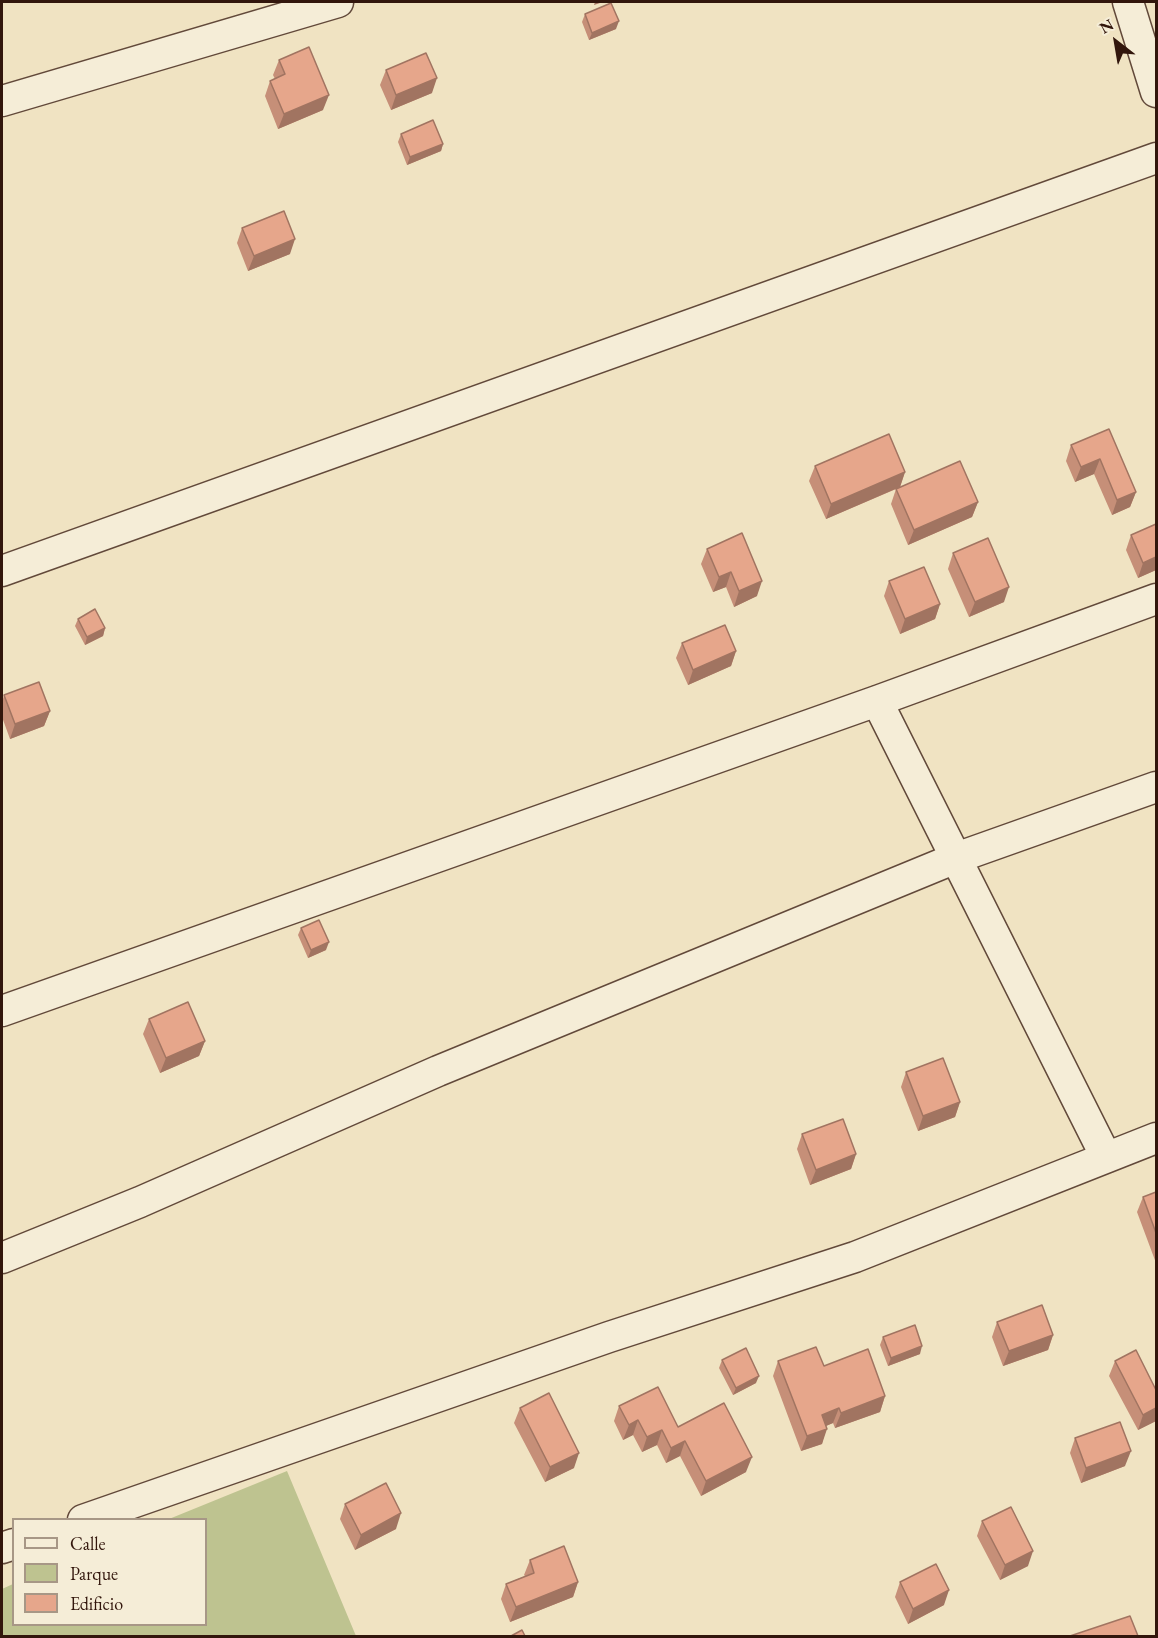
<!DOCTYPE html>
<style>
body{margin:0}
#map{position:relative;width:1158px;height:1638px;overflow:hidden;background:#f0e3c2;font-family:"EB Garamond",serif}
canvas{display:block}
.frame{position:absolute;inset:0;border:3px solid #32160c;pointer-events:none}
.legend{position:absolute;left:12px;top:1518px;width:195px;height:108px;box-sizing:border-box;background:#f5edd7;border:2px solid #a79786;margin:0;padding:8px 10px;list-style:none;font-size:18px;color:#32160c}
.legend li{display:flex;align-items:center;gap:12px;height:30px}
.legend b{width:30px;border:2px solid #a79786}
.north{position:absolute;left:1086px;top:12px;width:60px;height:60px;-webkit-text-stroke:4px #f5edd7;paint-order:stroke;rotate:329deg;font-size:16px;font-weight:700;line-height:24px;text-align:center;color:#32160c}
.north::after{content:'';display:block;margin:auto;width:21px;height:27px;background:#32160c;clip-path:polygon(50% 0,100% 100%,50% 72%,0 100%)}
</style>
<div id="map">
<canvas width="1158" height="1638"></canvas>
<div class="frame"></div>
<ul class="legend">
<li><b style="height:8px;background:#f5edd7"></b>Calle</li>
<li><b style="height:16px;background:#bec390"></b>Parque</li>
<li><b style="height:16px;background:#e6a68b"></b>Edificio</li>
</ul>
<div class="north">N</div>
</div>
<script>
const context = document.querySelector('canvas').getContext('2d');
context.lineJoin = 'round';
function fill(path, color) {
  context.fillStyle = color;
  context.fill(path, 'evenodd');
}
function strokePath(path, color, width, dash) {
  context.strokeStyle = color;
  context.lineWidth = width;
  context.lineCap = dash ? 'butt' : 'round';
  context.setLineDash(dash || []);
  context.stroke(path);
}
const green = new Path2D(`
 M 287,1471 L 356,1636 L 2,1636 L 2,1589 L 13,1584 L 14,1624 L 206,1624 L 206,1520 L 169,1519 Z`);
const minor = new Path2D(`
 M 1128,2 L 1156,92
 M 2,101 L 338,2
 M 2,571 L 1156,158
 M 877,701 L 1106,1157
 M 2,1011 L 877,701 L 1156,599
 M 2,1258 L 140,1202 L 438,1071 L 956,858 L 1156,787
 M 83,1520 L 609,1337 L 855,1257 L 1156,1138
 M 2,1548 L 14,1544`);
const wall = new Path2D(`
 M 585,14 L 616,29 L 589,40 L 582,22 Z
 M 279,60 L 323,110 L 278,129 L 265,96 L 270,81 L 275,79 L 273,75 Z
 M 386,70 L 432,93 L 391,110 L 380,85 Z
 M 401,134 L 443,144 L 441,151 L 407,165 L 398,142 Z
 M 242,228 L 290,254 L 248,271 L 237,243 Z
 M 1109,429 L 1136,492 L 1130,507 L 1112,515 L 1094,474 L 1075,482 L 1066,461 L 1071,445 Z
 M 815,466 L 905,472 L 900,487 L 978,502 L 972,517 L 908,545 L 891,504 L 896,489 L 826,519 L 809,481 Z
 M 1131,535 L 1156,570 L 1138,578 L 1126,550 Z
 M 707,549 L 757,596 L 734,607 L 726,587 L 713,592 L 701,564 Z
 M 953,553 L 1004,602 L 969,617 L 948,569 Z
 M 889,581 L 940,604 L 935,619 L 900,634 L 884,596 Z
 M 78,619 L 105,628 L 103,636 L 85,645 L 75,626 Z
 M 682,643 L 736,651 L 731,666 L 688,685 L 676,658 Z
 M 4,695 L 50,711 L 44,726 L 10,739 L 2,717 L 2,703 Z
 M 301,928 L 326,950 L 308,958 L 298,935 Z
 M 149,1019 L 205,1041 L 199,1056 L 160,1073 L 143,1034 Z
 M 906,1072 L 960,1102 L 955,1117 L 918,1131 L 901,1087 Z
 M 802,1134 L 856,1154 L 851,1169 L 810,1185 L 797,1149 Z
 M 1156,1192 L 1156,1263 L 1137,1212 L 1143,1197 Z
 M 997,1322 L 1053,1335 L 1048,1350 L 1003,1366 L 992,1337 Z
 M 883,1337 L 920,1354 L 888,1366 L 880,1345 Z
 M 722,1360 L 756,1383 L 733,1395 L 719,1368 Z
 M 778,1361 L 824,1366 L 885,1396 L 880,1412 L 835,1428 L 833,1423 L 826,1426 L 822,1444 L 801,1451 L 773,1376 Z
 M 1115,1361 L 1156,1390 L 1156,1421 L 1138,1430 L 1109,1376 Z
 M 619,1406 L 678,1427 L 746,1472 L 701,1496 L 680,1456 L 666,1463 L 657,1445 L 642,1452 L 633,1435 L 623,1440 L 614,1421 Z
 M 520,1408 L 574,1468 L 545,1482 L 514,1423 Z
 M 1075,1438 L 1125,1466 L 1081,1483 L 1070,1453 Z
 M 345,1504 L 396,1529 L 355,1550 L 340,1519 Z
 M 982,1521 L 1028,1566 L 1000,1580 L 977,1536 Z
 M 530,1560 L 578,1582 L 573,1597 L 510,1622 L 501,1599 L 506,1584 L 525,1576 L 524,1575 Z
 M 900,1582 L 944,1605 L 908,1624 L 895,1597 Z`);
const shadedWall = new Path2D(`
 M 595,2 L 603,2 L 594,5 Z
 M 619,21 L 616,29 L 589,40 L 592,33 Z
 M 437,78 L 432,93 L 391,110 L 396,95 Z
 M 329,95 L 323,110 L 278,129 L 284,114 Z
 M 443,144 L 441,151 L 407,165 L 410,157 Z
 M 295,239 L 290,254 L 248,271 L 254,256 Z
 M 1100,459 L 1094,474 L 1075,482 L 1081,467 Z
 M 905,472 L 900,487 L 826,519 L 831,504 Z
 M 1136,492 L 1130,507 L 1112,515 L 1117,500 Z
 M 978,502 L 972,517 L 908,545 L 914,530 Z
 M 1156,557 L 1156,570 L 1138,578 L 1143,563 Z
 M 731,572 L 726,587 L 713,592 L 719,577 Z
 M 762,581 L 757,596 L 734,607 L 739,591 Z
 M 1009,587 L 1004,602 L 969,617 L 975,602 Z
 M 940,604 L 935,619 L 900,634 L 905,619 Z
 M 105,628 L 103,636 L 85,645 L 87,637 Z
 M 736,651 L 731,666 L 688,685 L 693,670 Z
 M 50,711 L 44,726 L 10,739 L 15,724 Z
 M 329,942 L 326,950 L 308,958 L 311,950 Z
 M 205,1041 L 199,1056 L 160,1073 L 166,1058 Z
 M 960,1102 L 955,1117 L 918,1131 L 923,1116 Z
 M 856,1154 L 851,1169 L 810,1185 L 816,1170 Z
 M 1053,1335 L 1048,1350 L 1003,1366 L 1009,1351 Z
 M 922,1346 L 920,1354 L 888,1366 L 891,1358 Z
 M 759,1376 L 756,1383 L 733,1395 L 736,1388 Z
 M 885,1396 L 880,1412 L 835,1428 L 841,1413 Z
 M 839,1408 L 833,1423 L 816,1430 L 822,1415 Z
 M 1156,1408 L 1156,1421 L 1138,1430 L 1143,1415 Z
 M 638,1420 L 633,1435 L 623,1440 L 629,1425 Z
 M 827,1429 L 822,1444 L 801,1451 L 807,1436 Z
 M 662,1430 L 657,1445 L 642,1452 L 647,1437 Z
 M 685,1441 L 680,1456 L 666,1463 L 671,1448 Z
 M 1131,1451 L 1125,1466 L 1081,1483 L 1086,1468 Z
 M 579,1453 L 574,1468 L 545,1482 L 550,1467 Z
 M 752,1457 L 746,1472 L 701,1496 L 706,1481 Z
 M 401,1513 L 396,1529 L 355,1550 L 361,1535 Z
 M 1033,1551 L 1028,1566 L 1000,1580 L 1005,1565 Z
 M 578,1582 L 573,1597 L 510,1622 L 516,1607 Z
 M 949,1590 L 944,1605 L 908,1624 L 913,1609 Z`);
const building = new Path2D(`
 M 611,3 L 619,21 L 592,33 L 585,14 Z
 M 309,47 L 329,95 L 284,114 L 270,81 L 285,74 L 279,60 Z
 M 426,53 L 437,78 L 396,95 L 386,70 Z
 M 433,120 L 443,144 L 410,157 L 401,134 Z
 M 284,211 L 295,239 L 254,256 L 242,228 Z
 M 1109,429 L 1136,492 L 1117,500 L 1100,459 L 1081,467 L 1071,445 Z
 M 889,434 L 905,472 L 831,504 L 815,466 Z
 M 960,461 L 978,502 L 914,530 L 896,489 Z
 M 1156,524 L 1156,557 L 1143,563 L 1131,535 Z
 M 742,533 L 762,581 L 739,591 L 731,572 L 719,577 L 707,549 Z
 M 988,538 L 1009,587 L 975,602 L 953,553 Z
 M 924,567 L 940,604 L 905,619 L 889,581 Z
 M 95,609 L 105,628 L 87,637 L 78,619 Z
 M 725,625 L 736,651 L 693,670 L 682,643 Z
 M 39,682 L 50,711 L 15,724 L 4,695 Z
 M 319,920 L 329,942 L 311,950 L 301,928 Z
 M 188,1002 L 205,1041 L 166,1058 L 149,1019 Z
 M 943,1058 L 960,1102 L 923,1116 L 906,1072 Z
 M 843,1119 L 856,1154 L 816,1170 L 802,1134 Z
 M 1156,1192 L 1156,1233 L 1143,1197 Z
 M 1042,1305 L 1053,1335 L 1009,1351 L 997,1322 Z
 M 915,1325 L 922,1346 L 891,1358 L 883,1337 Z
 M 816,1347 L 824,1366 L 868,1349 L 885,1396 L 841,1413 L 839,1408 L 822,1415 L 827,1429 L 807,1436 L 778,1361 Z
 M 746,1348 L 759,1376 L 736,1388 L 722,1360 Z
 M 1136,1350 L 1156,1390 L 1156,1408 L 1143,1415 L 1115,1361 Z
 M 658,1387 L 678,1427 L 724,1403 L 752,1457 L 706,1481 L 685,1441 L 671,1448 L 662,1430 L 647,1437 L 638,1420 L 629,1425 L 619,1406 Z
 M 549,1393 L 579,1453 L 550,1467 L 520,1408 Z
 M 1120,1422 L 1131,1451 L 1086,1468 L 1075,1438 Z
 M 386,1483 L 401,1513 L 361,1535 L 345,1504 Z
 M 1011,1507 L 1033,1551 L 1005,1565 L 982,1521 Z
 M 564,1546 L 578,1582 L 516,1607 L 506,1584 L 534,1573 L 530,1560 Z
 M 936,1564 L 949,1590 L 913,1609 L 900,1582 Z
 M 1130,1616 L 1138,1636 L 1070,1636 Z
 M 522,1630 L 525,1636 L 511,1636 Z`);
fill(green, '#bec390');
strokePath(minor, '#62493a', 33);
strokePath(minor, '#f5edd7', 30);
fill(wall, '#c68f78');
fill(shadedWall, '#a17461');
fill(building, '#e6a68b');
strokePath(building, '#a17461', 1.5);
</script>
